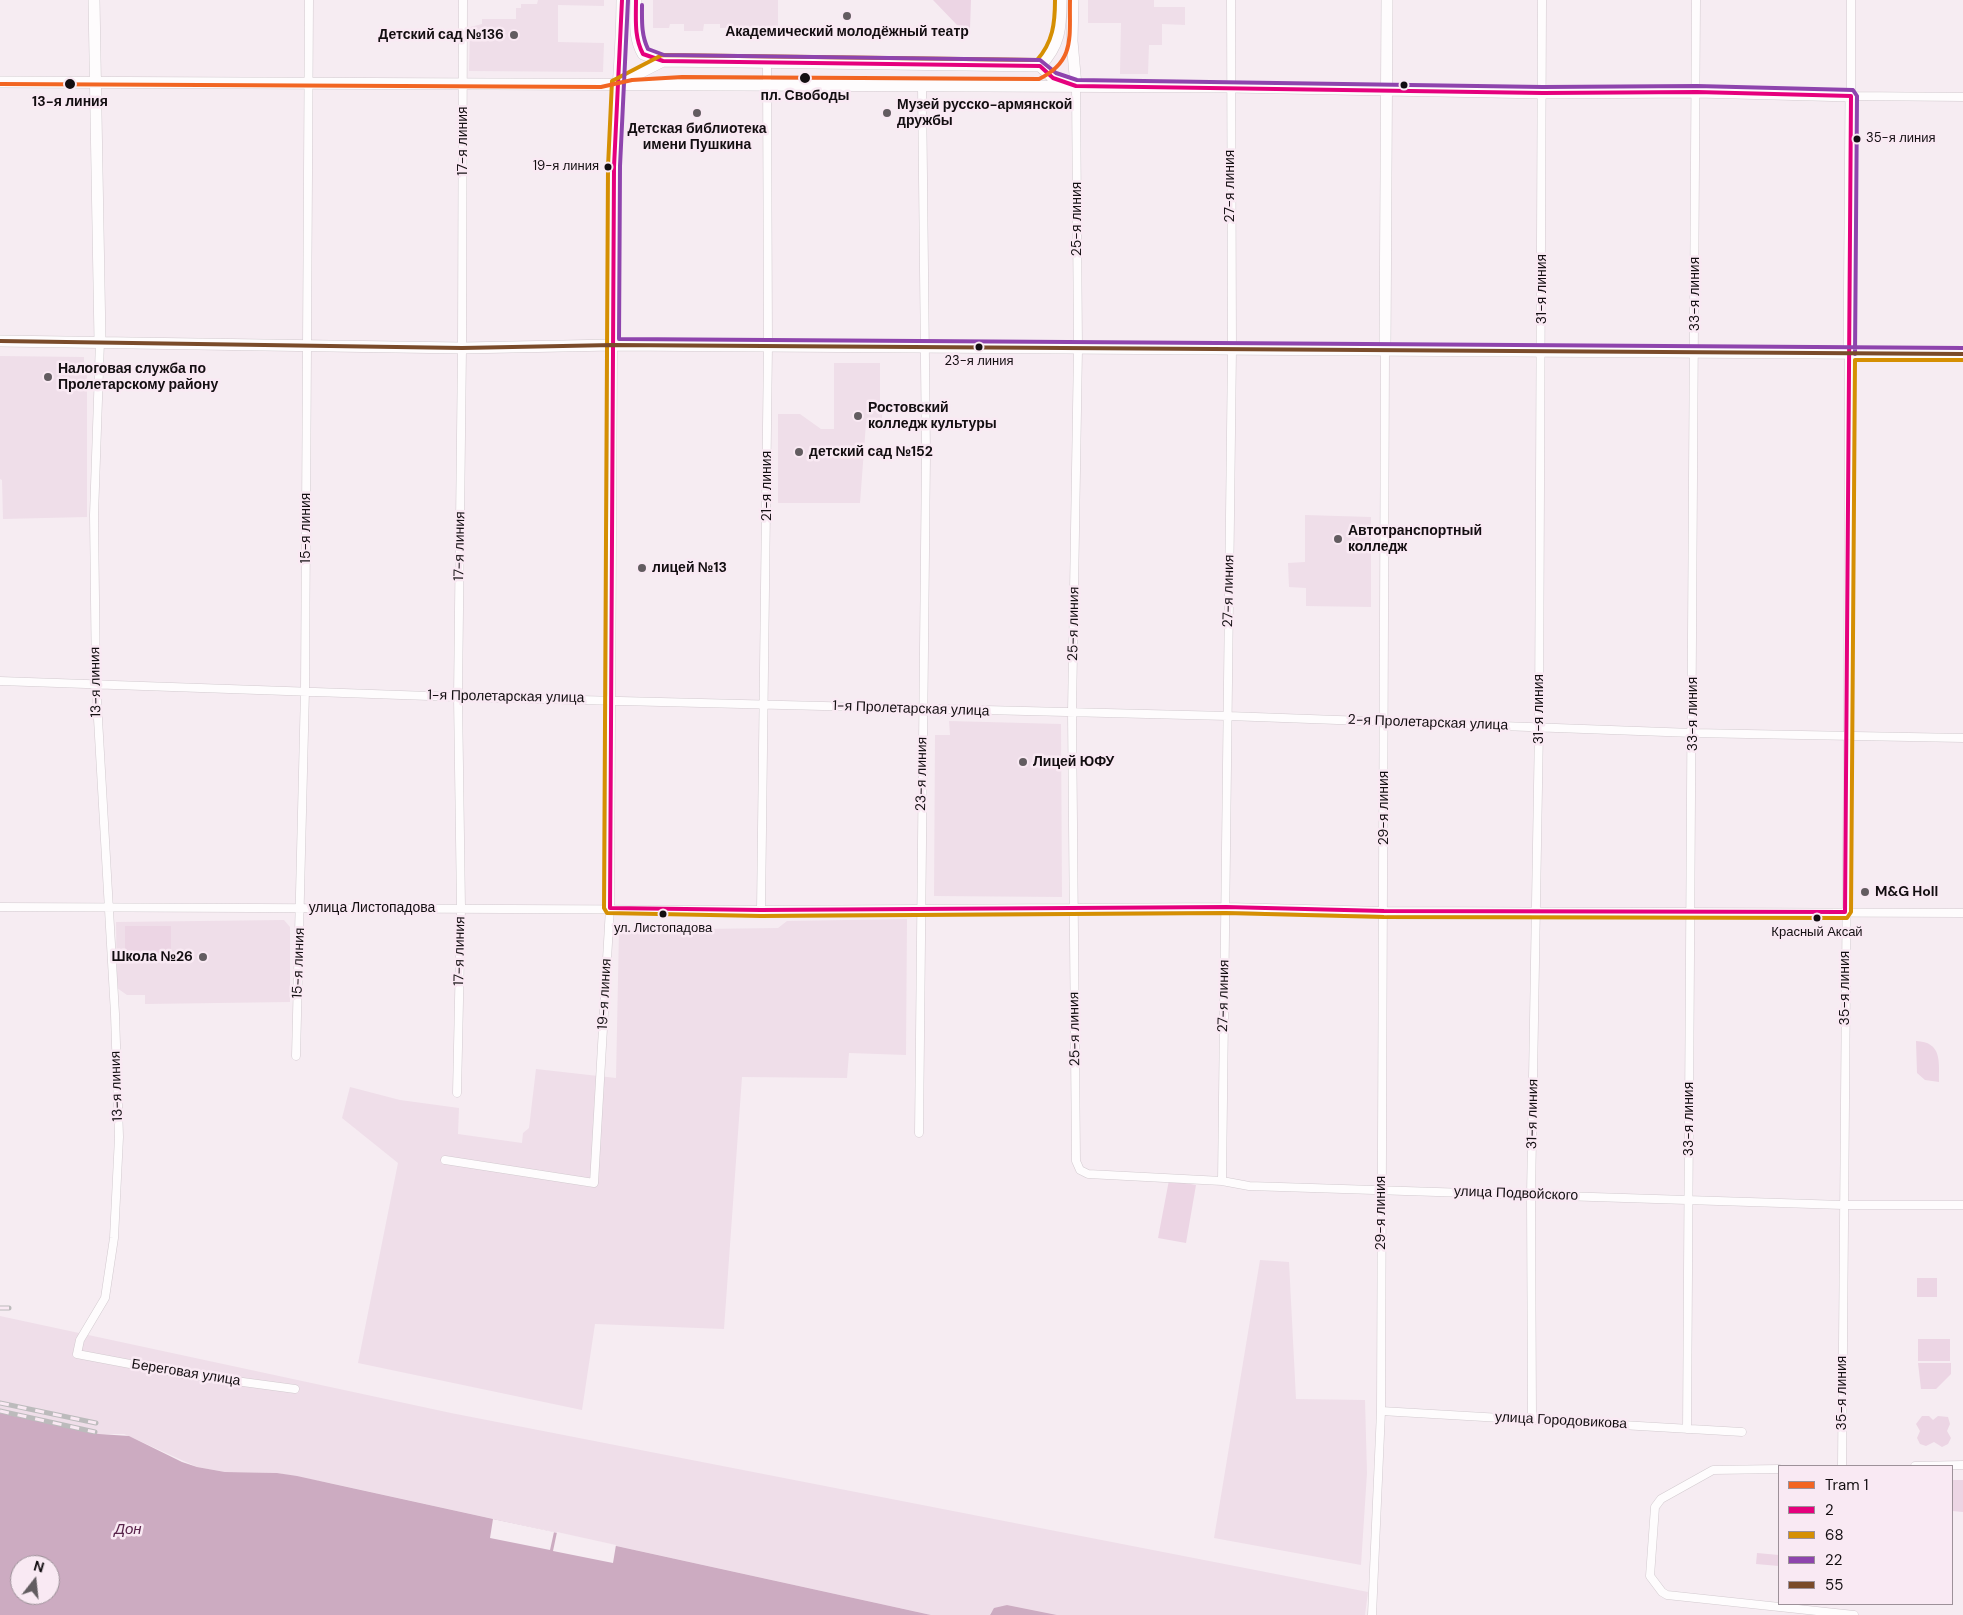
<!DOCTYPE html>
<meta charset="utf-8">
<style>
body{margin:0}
#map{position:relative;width:1963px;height:1615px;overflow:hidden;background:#f6ecf2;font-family:"DM Sans",sans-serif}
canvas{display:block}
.legend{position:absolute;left:1778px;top:1465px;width:175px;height:140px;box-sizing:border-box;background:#f9e9f3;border:1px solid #9d9199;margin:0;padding:6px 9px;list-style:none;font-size:15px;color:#130e11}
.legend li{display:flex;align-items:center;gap:10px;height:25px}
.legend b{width:25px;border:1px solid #9d9199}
.north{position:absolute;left:10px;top:1555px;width:50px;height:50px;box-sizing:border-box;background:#f9e9f3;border:1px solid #9d9199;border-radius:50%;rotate:16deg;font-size:14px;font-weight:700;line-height:20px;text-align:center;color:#130e11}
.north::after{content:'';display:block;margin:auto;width:18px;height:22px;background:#625c60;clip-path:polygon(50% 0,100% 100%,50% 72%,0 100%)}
</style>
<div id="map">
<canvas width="1963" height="1615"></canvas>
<ul class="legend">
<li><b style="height:6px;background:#f26522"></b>Tram 1</li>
<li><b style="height:6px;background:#e5007d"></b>2</li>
<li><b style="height:6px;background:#d58f03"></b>68</li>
<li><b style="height:6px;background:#8e44ad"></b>22</li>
<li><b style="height:6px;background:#7a4b2a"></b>55</li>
</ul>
<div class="north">N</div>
</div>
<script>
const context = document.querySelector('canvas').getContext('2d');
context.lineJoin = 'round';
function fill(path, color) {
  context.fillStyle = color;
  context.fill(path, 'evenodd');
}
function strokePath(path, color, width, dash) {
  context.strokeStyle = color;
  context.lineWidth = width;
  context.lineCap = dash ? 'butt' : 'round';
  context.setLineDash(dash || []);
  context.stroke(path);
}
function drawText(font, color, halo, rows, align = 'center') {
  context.font = font + ' "DM Sans",sans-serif';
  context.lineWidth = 5;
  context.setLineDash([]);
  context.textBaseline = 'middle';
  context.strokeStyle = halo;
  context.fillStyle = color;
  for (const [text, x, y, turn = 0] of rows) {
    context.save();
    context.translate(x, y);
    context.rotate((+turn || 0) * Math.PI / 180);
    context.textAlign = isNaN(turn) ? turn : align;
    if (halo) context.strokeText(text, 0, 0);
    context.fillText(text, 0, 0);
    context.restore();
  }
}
const built = new Path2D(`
 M 538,0 L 604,0 L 604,6 L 558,5 L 558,42 L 604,43 L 603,72 L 469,71 L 470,27 L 482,24 L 482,19 L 516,19 L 516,8 L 521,8 L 521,4 L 537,4 Z
 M 653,0 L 778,0 L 778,28 L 720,28 L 720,24 L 704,24 L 703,31 L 684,31 L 684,24 L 670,24 L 669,28 L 653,28 Z
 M 1088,0 L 1154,0 L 1154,7 L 1185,7 L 1185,25 L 1162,24 L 1162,45 L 1149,45 L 1148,74 L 1120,74 L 1121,23 L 1088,23 Z
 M 0,356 L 84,357 L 84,374 L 87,374 L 87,517 L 3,519 L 2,480 L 0,479 Z
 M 834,363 L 880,363 L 880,410 L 882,410 L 882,423 L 866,423 L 860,503 L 778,503 L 778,414 L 800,414 L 821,429 L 834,429 Z
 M 1305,515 L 1371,517 L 1371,607 L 1306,606 L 1306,588 L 1289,587 L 1288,563 L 1305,562 Z
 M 949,721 L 1061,724 L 1062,897 L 934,896 L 935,735 L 950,735 Z
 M 907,919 L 906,1055 L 849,1053 L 847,1078 L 742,1077 L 724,1329 L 595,1324 L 582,1410 L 358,1363 L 398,1163 L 342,1118 L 350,1087 L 400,1100 L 459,1108 L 458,1134 L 522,1143 L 523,1133 L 529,1128 L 536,1069 L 616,1078 L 619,930 L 778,928 L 787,921 Z
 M 284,920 L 290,927 L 290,1002 L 145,1004 L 145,995 L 127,995 L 117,988 L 116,922 Z
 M 1260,1260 L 1289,1262 L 1296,1399 L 1365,1400 L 1367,1473 L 1361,1565 L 1214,1538 Z
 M 0,1316 L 451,1413 L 1368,1592 L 1365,1615 L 1057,1615 L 1007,1605 L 991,1612 L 990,1615 L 931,1615 L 334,1484 L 277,1473 L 225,1472 L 197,1467 L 124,1434 L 99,1434 L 0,1413 Z`);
const green = new Path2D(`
 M 933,0 L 971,0 L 970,29 L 957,25 Z
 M 125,926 L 171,926 L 171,953 L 125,954 Z
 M 1916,1041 C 1942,1042 1939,1061 1939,1082 L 1925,1080 L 1917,1073 Z
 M 1169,1180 L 1196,1185 L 1186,1243 L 1158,1238 Z
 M 1917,1278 L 1937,1278 L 1937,1297 L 1917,1297 Z
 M 1918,1339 L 1950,1339 L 1950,1361 L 1918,1361 Z
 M 1918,1363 L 1951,1363 L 1951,1374 L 1936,1389 L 1921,1389 Z
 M 1922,1416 L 1929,1416 L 1933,1420 L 1938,1416 L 1948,1417 L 1950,1424 L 1947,1431 L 1951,1438 L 1948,1444 L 1942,1447 L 1934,1442 L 1926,1446 L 1920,1444 L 1917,1438 L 1920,1431 L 1916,1424 Z
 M 1952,1480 L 1963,1480 L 1963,1512 L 1952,1511 Z
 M 1757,1553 L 1779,1555 L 1779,1566 L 1756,1564 Z`);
const water = new Path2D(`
 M 0,1413 L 99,1434 L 129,1436 L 182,1462 L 197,1467 L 225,1472 L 277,1473 L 297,1476 L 931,1615 L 0,1615 ZM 20,1565 L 50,1565 L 50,1595 L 20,1595 Z
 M 1007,1605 L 1057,1615 L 990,1615 L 994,1608 Z`);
const pier = new Path2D(`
 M 493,1519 L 554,1532 L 550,1550 L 490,1538 Z
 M 557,1532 L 616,1545 L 613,1563 L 553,1551 Z`);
const street = new Path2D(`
 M 1851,0 L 1851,96 L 1963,97
 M 1076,86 L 1078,349 L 1072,712 L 1076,1161 L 1080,1170 L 1088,1174 L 1222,1181 L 1249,1186 L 1843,1205 L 1963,1205
 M 100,341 L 94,515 L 96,684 L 115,1014 L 119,1137 L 114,1238 L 105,1298 L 80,1340 L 77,1354 L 183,1374 L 295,1389
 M 0,681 L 458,697 L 1228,716 L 1693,733 L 1963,738
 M 0,907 L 761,910 L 1226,907 L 1384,911 L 1963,913
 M 761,910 L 768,346 L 767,62
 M 296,1056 L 305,690 L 309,0
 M 457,1093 L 461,908 L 458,697 L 462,348 L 463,0
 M 919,1133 L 926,454 L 922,86
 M 445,1160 L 594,1183 L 610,908 L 613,345
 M 1222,1181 L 1232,349 L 1231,0
 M 1381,1411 L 1742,1432
 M 1532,1419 L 1531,1195 L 1539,728 L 1542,0
 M 1687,1429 L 1696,0
 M 1842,1466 L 1848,736 L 1849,354
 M 1915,1466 L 1963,1465
 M 1779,1469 L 1713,1470 L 1661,1499 L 1655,1507 L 1650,1576 L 1662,1592 L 1667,1595 L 1854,1615
 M 1372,1615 L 1381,1411 L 1385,350`);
const secondary = new Path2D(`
 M 94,0 L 100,341
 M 636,0 C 636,19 633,37 643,54 L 663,61 L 1040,66
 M 1073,0 L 1072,41 L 1076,86
 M 1040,66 C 1060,45 1061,28 1061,0
 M 1040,66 L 1053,78 L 1067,83
 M 0,82 L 1231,87 L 1543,93 L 1697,92 L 1851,96 L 1849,354
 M 618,84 L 663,61
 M 0,341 L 462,348 L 613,345 L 1963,354
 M 613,345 C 616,285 612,226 614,166 C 615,111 622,56 622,0
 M 1385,350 L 1387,0`);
const rail = new Path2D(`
 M 0,1308 L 9,1308
 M 0,1403 L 96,1423
 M 0,1411 L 95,1432`);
const bus1 = new Path2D(`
 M 622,0 L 614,167 L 610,908 L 761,910 L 1226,907 L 1384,911 L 1845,912 L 1851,96 L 1697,92 L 1543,93 L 1076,86 L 1053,78 L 1040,66 L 663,61 L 643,54 C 634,37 636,19 636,0`);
const bus2 = new Path2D(`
 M 1055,0 C 1055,23 1053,42 1037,60 L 662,55 L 612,81 L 608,167 L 604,908 L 607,913 L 761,916 L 1226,913 L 1384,917 L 1847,918 L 1851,912 L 1855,360 L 1963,360`);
const bus3 = new Path2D(`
 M 628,0 L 620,166 L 619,339 L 1963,348
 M 642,5 C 642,20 641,35 648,49 L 664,55 L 1040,60 L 1056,73 L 1077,80 L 1543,87 L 1697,86 L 1853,90 L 1857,96 L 1855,354`);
const bus4 = new Path2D(`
 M 0,341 L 462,348 L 613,345 L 1963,354`);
const tram1 = new Path2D(`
 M 0,84 L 601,87 L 632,80 L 682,77 L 1039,79 C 1076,61 1069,36 1070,0`);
const markers = [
 [847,16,5,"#625c60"],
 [514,35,5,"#625c60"],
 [805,78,6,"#130e11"],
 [70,84,6,"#130e11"],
 [1404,85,4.5,"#130e11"],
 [697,113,5,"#625c60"],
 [887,113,5,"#625c60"],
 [1857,139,4.5,"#130e11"],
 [608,167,4.5,"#130e11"],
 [979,347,4.5,"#130e11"],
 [48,377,5,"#625c60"],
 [858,416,5,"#625c60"],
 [799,452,5,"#625c60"],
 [1338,539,5,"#625c60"],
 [642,568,5,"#625c60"],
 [1023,762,5,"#625c60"],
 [1865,892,5,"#625c60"],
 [663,914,4.5,"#130e11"],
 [1817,918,4.5,"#130e11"],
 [203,957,5,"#625c60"]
];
const busNames = [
 ["35-я линия",1866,139,"left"],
 ["19-я линия",599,167,"right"],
 ["23-я линия",979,362],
 ["ул. Листопадова",663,929],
 ["Красный Аксай",1817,933]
];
const poiNames = [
 ["Академический молодёжный театр",847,32,"center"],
 ["Детский сад №136",504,35,"right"],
 ["Музей русско-армянской",897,105],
 ["дружбы",897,121],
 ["Детская библиотека",697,129,"center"],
 ["имени Пушкина",697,145,"center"],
 ["Налоговая служба по",58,369],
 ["Пролетарскому району",58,385],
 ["Ростовский",868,408],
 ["колледж культуры",868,424],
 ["детский сад №152",809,452],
 ["Автотранспортный",1348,531],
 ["колледж",1348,547],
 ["лицей №13",652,568],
 ["Лицей ЮФУ",1033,762],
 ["M&G Holl",1875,892],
 ["Школа №26",193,957,"right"]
];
const stopNames = [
 ["пл. Свободы",805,96],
 ["13-я линия",70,102]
];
const streetNames = [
 ["17-я линия",463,141,-90],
 ["27-я линия",1230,186,-90],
 ["25-я линия",1077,219,-90],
 ["31-я линия",1542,289,-90],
 ["33-я линия",1695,294,-90],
 ["21-я линия",767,486,-90],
 ["15-я линия",306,528,-90],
 ["17-я линия",460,546,-89],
 ["27-я линия",1229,591,-89],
 ["25-я линия",1074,624,-89],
 ["13-я линия",96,682,-91],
 ["1-я Пролетарская улица",506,697,1],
 ["1-я Пролетарская улица",911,709,2],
 ["31-я линия",1539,709,-90],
 ["33-я линия",1693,714,-90],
 ["2-я Пролетарская улица",1428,723,2],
 ["23-я линия",922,774,-89],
 ["29-я линия",1384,808,-90],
 ["улица Листопадова",372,908],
 ["17-я линия",460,951,-89],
 ["15-я линия",299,963,-88],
 ["35-я линия",1845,988,-90],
 ["19-я линия",605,994,-87],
 ["27-я линия",1224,996,-89],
 ["25-я линия",1075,1029,-91],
 ["13-я линия",117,1086,-92],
 ["31-я линия",1533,1114,-89],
 ["33-я линия",1689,1119,-90],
 ["улица Подвойского",1516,1194,2],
 ["29-я линия",1381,1213,-90],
 ["Береговая улица",186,1373,9],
 ["35-я линия",1842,1393,-90],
 ["улица Городовикова",1561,1421,3]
];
const waterNames = [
 ["Дон",128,1530]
];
fill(built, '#efdee9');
fill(green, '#ecd5e4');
fill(water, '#ccabc1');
fill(pier, '#f6ecf2');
strokePath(street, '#d2cacf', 9);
strokePath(secondary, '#d2cacf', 12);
strokePath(street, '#fefcfd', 8);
strokePath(secondary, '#fefcfd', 11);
strokePath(rail, '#bcbbbc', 5);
strokePath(rail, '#f9e9f3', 3, [9]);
strokePath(bus1, '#e5007d', 4);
strokePath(bus2, '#d58f03', 4);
strokePath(bus3, '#8e44ad', 4);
strokePath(bus4, '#7a4b2a', 4);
strokePath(tram1, '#f26522', 4);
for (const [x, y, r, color] of markers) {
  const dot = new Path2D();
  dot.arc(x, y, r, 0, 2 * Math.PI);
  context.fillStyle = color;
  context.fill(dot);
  strokePath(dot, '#f9e9f3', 2);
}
drawText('13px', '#130e11', '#f9e9f3', busNames);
drawText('bold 14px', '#130e11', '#f9e9f3', poiNames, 'left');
drawText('bold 14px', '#130e11', '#f9e9f3', stopNames);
drawText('14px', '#130e11', '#f9e9f3', streetNames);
drawText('italic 15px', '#58234a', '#f9e9f3', waterNames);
</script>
